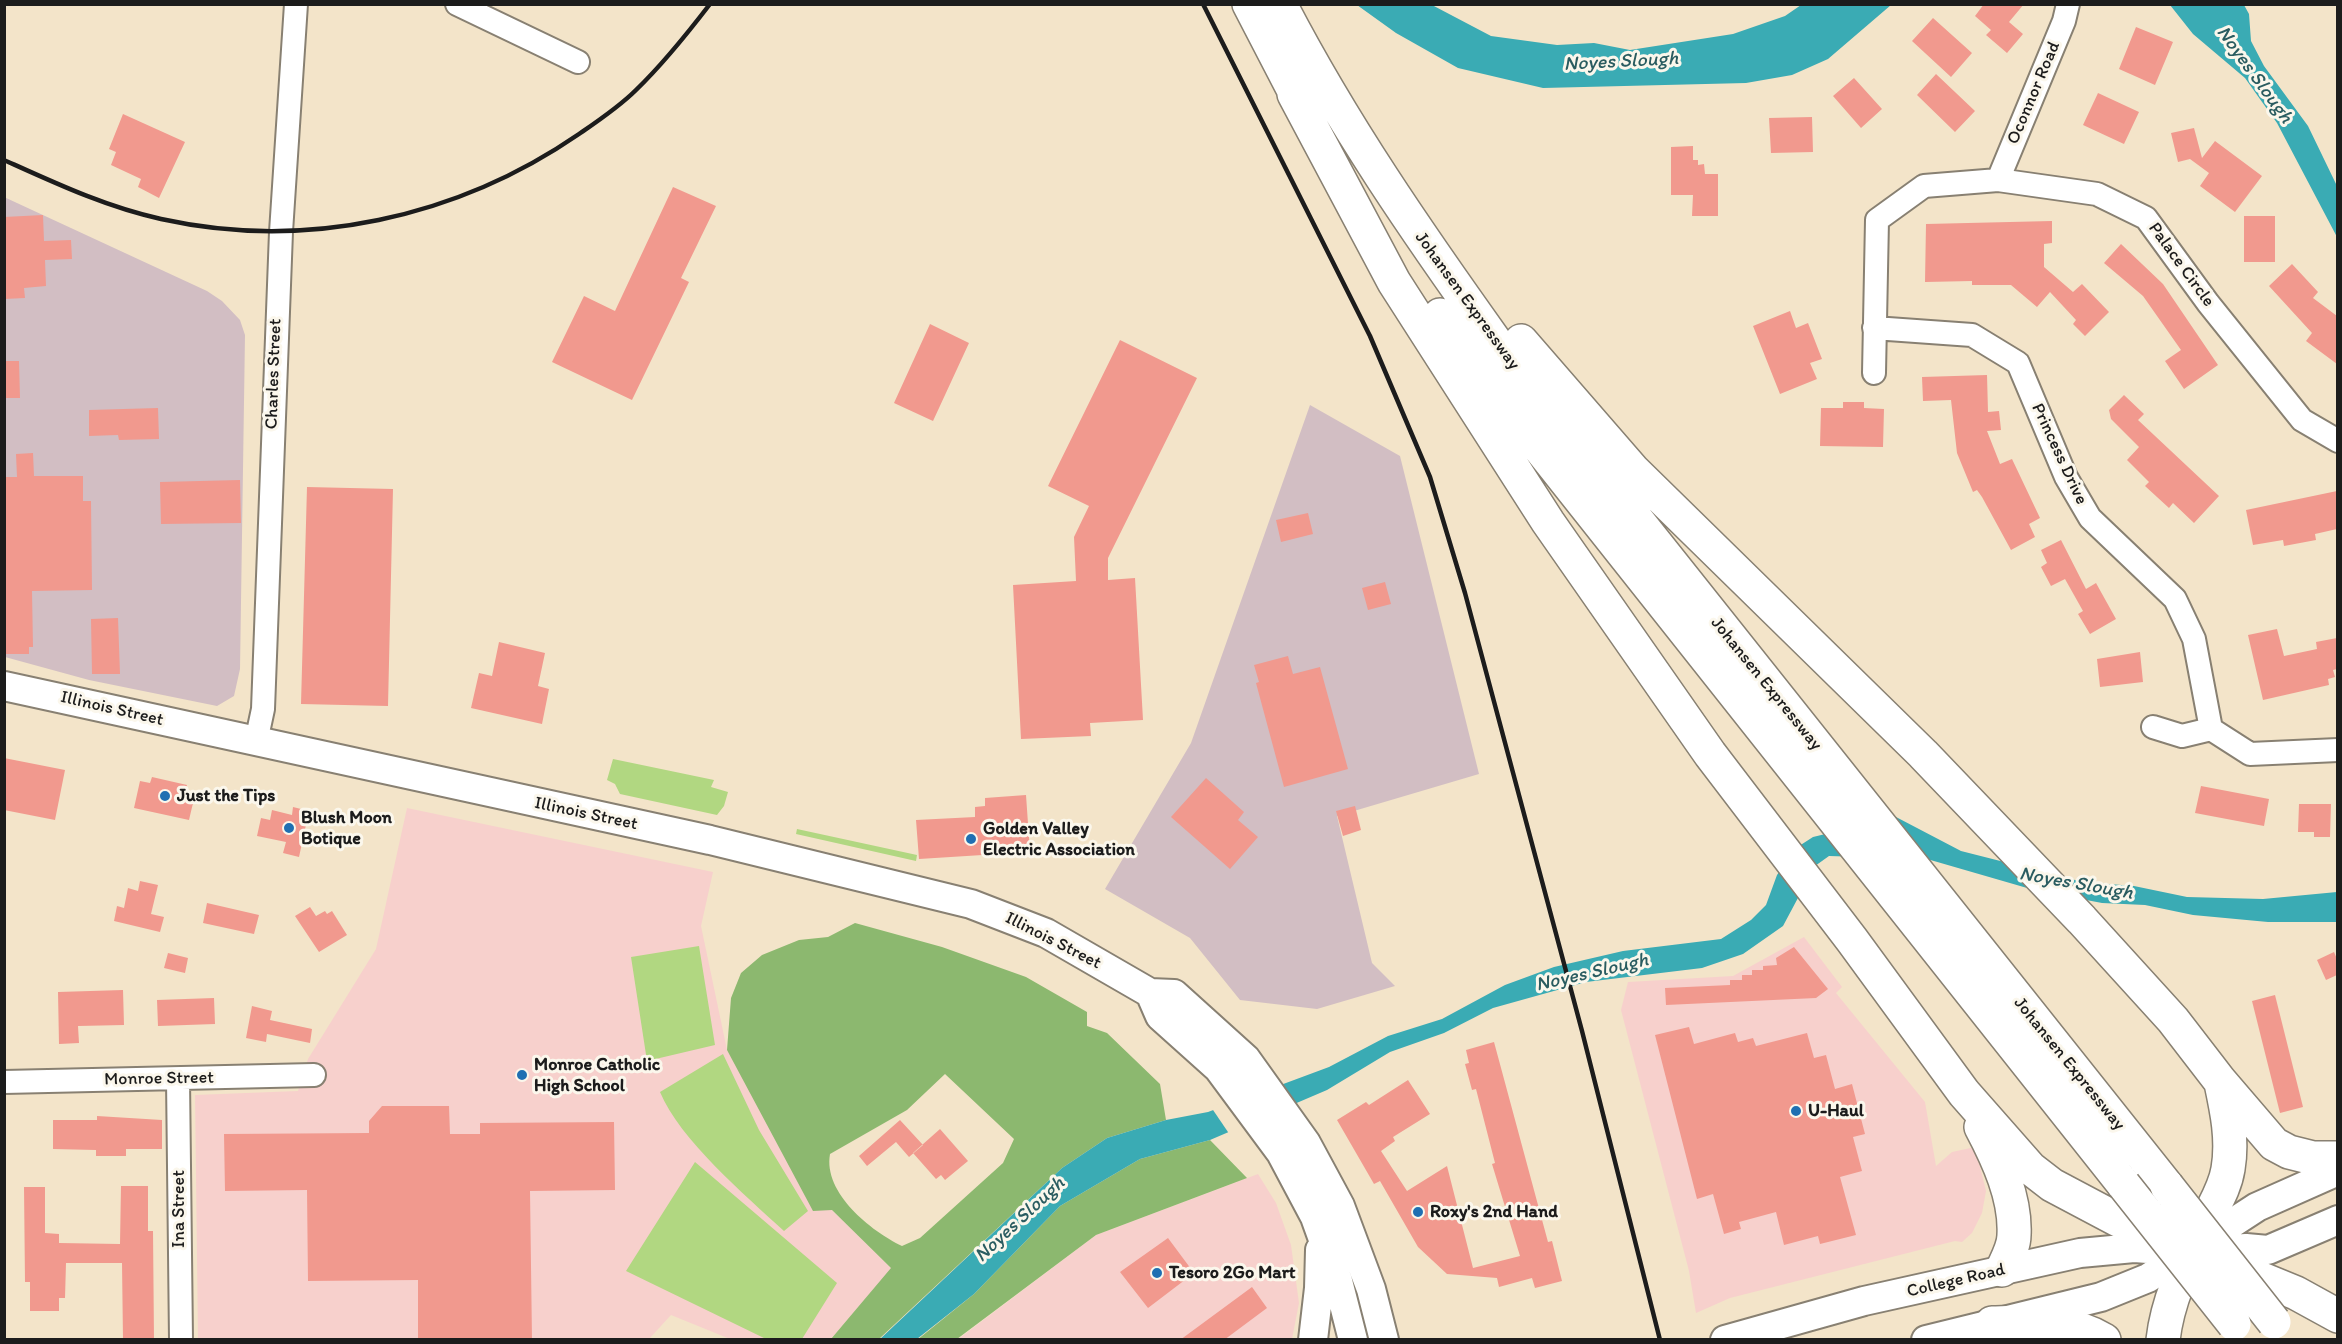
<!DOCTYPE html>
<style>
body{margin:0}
#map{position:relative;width:2342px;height:1344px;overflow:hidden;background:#f3e4c9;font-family:Itim,sans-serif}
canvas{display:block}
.frame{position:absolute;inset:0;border:6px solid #1c1c1c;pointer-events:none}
</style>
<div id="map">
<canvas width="2342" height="1344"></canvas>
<div class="frame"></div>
</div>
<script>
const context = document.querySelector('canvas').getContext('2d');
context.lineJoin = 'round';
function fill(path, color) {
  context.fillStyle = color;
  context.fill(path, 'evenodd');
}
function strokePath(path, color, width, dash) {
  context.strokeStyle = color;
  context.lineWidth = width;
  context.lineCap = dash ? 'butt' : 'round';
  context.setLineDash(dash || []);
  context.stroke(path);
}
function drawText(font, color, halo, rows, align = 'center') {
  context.font = font + ' Itim,sans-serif';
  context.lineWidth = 6;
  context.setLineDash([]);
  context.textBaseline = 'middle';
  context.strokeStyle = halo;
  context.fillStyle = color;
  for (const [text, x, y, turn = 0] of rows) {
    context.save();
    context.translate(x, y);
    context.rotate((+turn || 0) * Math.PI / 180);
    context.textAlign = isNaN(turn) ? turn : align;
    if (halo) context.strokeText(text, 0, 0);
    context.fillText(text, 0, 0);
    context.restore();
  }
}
const built = new Path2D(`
 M 407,808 L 713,872 L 701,926 L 727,1050 L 832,1210 L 892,1269 L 831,1339 L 730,1339 L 671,1315 L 649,1339 L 198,1339 L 195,1095 L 298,1091 L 308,1059 L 376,949 Z
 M 1804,937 L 1842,987 L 1836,993 L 1925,1102 L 1936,1166 L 1952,1152 L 1975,1147 L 1986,1191 L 1982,1213 L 1972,1233 L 1962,1242 L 1955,1241 L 1730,1298 L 1696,1313 L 1689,1271 L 1621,1010 L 1628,982 L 1733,976 Z
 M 1258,1174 L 1276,1203 L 1291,1245 L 1299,1303 L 1292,1339 L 957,1340 L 1096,1235 Z`);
const industrial = new Path2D(`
 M 4,197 L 207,291 L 222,301 L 240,320 L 245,335 L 240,669 L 234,696 L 217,706 L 89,680 L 5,657 Z
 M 1310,405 L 1400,456 L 1479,774 L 1337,816 L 1372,963 L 1395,986 L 1317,1009 L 1240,1000 L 1190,938 L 1105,889 L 1191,743 Z`);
const green = new Path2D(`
 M 613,759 L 714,780 L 711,787 L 728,792 L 724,806 L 717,815 L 620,794 L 615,784 L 607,780 Z
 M 797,829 L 917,855 L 916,861 L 796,834 Z
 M 699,946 L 715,1045 L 647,1061 L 631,957 Z
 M 723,1054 L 759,1130 L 808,1211 L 784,1231 C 745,1195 680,1140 660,1092 Z
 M 695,1162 L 837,1283 L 802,1339 L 766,1339 L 626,1271 Z`);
const forest = new Path2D(`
 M 855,923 L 942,947 L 1026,977 L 1087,1012 L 1087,1026 L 1107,1033 L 1160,1084 L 1166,1120 L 1107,1138 L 1062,1168 L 879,1339 L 831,1339 L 891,1268 L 832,1210 L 813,1211 L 727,1050 L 731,998 L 741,973 L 762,955 L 799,940 L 828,937 ZM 945,1074 L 1014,1139 L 1003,1163 L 920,1238 L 902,1246 C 871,1231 823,1193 830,1154 L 907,1110 Z
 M 1210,1140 L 1247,1178 L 1096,1235 L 957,1339 L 917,1340 L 974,1294 L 1060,1206 L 1140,1159 Z`);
const water = new Path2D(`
 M 1357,5 L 1432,5 L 1491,36 L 1557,45 L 1594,43 L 1630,50 L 1733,34 L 1785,16 L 1801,5 L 1891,5 L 1828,59 L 1792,75 L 1746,83 L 1543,88 L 1458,68 L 1396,33 Z
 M 2170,5 L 2244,5 L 2249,14 L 2251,41 L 2264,66 L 2308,126 L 2337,186 L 2337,237 L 2277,123 L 2245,78 L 2193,34 Z
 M 1896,817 L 1961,851 L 2083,882 L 2134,886 L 2187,897 L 2263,899 L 2337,892 L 2337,922 L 2268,922 L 2193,915 L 2145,905 L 2102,903 L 2034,890 L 1927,859 L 1829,856 L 1815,866 L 1783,926 L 1743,954 L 1702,968 L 1586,982 L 1493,1008 L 1444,1033 L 1390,1052 L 1327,1090 L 1210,1140 L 1140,1159 L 1060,1206 L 974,1294 L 917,1339 L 879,1340 L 1062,1168 L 1107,1138 L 1166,1120 L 1208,1112 L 1329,1067 L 1388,1036 L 1442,1019 L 1505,985 L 1554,967 L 1623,951 L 1721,939 L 1751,920 L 1766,905 L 1777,875 L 1796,848 L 1813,837 Z`);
const pier = new Path2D(`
 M 1280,1080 L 1297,1106 L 1230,1135 L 1211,1107 Z`);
const building = new Path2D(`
 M 1984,4 L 2024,4 L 2009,22 L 2023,34 L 2007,53 L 1986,35 L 1991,30 L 1975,16 Z
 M 1933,18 L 1972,53 L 1951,77 L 1912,41 Z
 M 2136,27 L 2173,42 L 2155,85 L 2119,69 Z
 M 1936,74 L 1975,111 L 1955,132 L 1917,95 Z
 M 1854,78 L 1882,109 L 1861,128 L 1833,96 Z
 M 2098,93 L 2139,112 L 2124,144 L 2083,125 Z
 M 123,114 L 185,142 L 159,198 L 138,187 L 141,179 L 111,165 L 116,152 L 109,149 Z
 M 1812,117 L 1813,152 L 1771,153 L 1769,118 Z
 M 2194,128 L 2202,158 L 2215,141 L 2262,176 L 2235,212 L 2200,186 L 2209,173 L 2190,159 L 2178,162 L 2171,133 Z
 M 1693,146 L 1693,160 L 1698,160 L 1698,165 L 1704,164 L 1705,174 L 1718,174 L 1718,216 L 1692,216 L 1693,195 L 1671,195 L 1671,147 Z
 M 673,187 L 716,206 L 681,278 L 689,282 L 632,400 L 552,362 L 584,296 L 615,311 Z
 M 43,215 L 44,241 L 71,240 L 72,259 L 45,260 L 46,286 L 24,288 L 25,298 L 4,299 L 4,217 Z
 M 2244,216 L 2275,216 L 2275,262 L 2244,262 Z
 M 2052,221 L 2052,243 L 2044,244 L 2044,267 L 2073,292 L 2082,284 L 2109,312 L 2085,336 L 2073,324 L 2076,320 L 2050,292 L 2037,307 L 2011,285 L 1972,285 L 1972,281 L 1925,282 L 1926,224 Z
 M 2121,244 L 2163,284 L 2218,365 L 2184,389 L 2165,361 L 2181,350 L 2143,296 L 2104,263 Z
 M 2292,264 L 2318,292 L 2313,298 L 2337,316 L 2337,364 L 2306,341 L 2312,333 L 2269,286 Z
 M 1790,311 L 1796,328 L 1808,323 L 1822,359 L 1810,363 L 1817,379 L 1780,394 L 1753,326 Z
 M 930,324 L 969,343 L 933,421 L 894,403 Z
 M 1120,340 L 1197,378 L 1108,558 L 1108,580 L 1135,578 L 1143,720 L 1090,723 L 1091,736 L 1021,739 L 1013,585 L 1076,581 L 1074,537 L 1089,506 L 1048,486 Z
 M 4,361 L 19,361 L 20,398 L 4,398 Z
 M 1987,375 L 1988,412 L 1999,411 L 2001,430 L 1987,431 L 2000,464 L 2012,459 L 2040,518 L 2029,524 L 2035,537 L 2011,550 L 1982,497 L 1977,490 L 1973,492 L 1957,453 L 1951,400 L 1923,401 L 1922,377 Z
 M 2124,395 L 2144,414 L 2138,420 L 2219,496 L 2194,523 L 2173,503 L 2169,508 L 2145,486 L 2149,482 L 2127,460 L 2139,447 L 2111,419 L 2109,410 Z
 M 1843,402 L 1864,402 L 1864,408 L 1884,409 L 1883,447 L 1820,446 L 1821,408 L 1843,408 Z
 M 158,408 L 159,439 L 119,440 L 118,435 L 89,436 L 89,410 Z
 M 33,453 L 34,476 L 83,476 L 83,501 L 91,501 L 92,590 L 32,591 L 33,647 L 29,647 L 29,654 L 6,654 L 4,477 L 17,477 L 16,454 Z
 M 240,480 L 241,523 L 161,524 L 160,482 Z
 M 307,487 L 393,489 L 388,706 L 301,704 Z
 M 2337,491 L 2337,529 L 2315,534 L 2316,540 L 2284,546 L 2283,540 L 2253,545 L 2246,510 Z
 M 1308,513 L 1313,534 L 1281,542 L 1276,520 Z
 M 2061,540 L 2086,589 L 2096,583 L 2116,619 L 2090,634 L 2078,614 L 2083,611 L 2065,579 L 2051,586 L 2041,567 L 2047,563 L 2041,550 Z
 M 1385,582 L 1391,604 L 1368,610 L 1362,588 Z
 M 118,618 L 120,674 L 92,674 L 91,619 Z
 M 2277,629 L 2284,656 L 2317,649 L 2316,642 L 2337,638 L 2337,669 L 2333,670 L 2335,677 L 2328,679 L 2329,685 L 2263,700 L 2248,635 Z
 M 499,642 L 545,653 L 538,686 L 549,689 L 542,724 L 471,708 L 479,673 L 492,676 Z
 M 2140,652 L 2143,682 L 2100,687 L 2097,659 Z
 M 1288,656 L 1293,674 L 1320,667 L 1348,769 L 1284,787 L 1256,683 L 1259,682 L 1254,665 Z
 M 4,758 L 65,770 L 55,820 L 4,810 Z
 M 152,777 L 187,785 L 183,801 L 193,803 L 189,820 L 134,808 L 140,781 L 150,783 Z
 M 1206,778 L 1244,812 L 1238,820 L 1258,837 L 1230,869 L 1171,817 Z
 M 2201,786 L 2269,799 L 2264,826 L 2195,813 Z
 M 1026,795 L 1030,852 L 919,859 L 916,820 L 975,817 L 975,807 L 985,806 L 985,798 Z
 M 2299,804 L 2331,804 L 2330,837 L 2314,837 L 2314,832 L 2298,832 Z
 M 1355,806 L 1361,830 L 1343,836 L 1336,811 Z
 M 293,807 L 309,811 L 299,857 L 283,853 L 286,842 L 257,836 L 261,818 L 270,820 L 272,810 L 292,815 Z
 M 140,881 L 158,885 L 151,914 L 164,917 L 160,932 L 114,921 L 117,906 L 124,908 L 128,888 L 138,891 Z
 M 207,903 L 259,915 L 254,934 L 203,923 Z
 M 310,907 L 316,916 L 325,911 L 327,914 L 332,911 L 347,935 L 319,952 L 295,916 Z
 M 1794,947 L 1828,989 L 1816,998 L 1666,1005 L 1665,988 L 1730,985 L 1730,980 L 1742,980 L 1742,975 L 1752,975 L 1752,970 L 1763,970 L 1763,966 L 1777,965 L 1776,958 Z
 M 2334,952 L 2337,959 L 2337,975 L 2326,980 L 2317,960 Z
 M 168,953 L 188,958 L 185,973 L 164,968 Z
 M 123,990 L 124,1025 L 78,1026 L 79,1043 L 59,1044 L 58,992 Z
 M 2275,995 L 2303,1107 L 2280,1113 L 2252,1001 Z
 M 214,998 L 215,1024 L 158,1026 L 157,1000 Z
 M 252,1006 L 272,1011 L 270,1020 L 312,1029 L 310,1043 L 267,1034 L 266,1042 L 246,1038 Z
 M 1689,1027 L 1694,1044 L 1735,1033 L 1738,1042 L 1753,1038 L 1756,1046 L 1807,1033 L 1814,1058 L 1826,1055 L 1835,1089 L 1852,1084 L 1865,1134 L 1853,1137 L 1862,1171 L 1840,1177 L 1856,1235 L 1820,1244 L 1818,1236 L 1784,1245 L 1776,1212 L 1739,1222 L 1741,1229 L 1724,1234 L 1713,1194 L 1697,1199 L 1655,1035 Z
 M 1494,1042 L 1548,1242 L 1552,1241 L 1562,1281 L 1535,1288 L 1532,1278 L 1499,1287 L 1497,1278 L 1447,1274 L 1418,1247 L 1380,1181 L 1374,1184 L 1337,1120 L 1366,1102 L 1369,1105 L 1408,1080 L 1430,1114 L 1393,1137 L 1395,1141 L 1381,1151 L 1407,1191 L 1447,1166 L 1473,1268 L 1520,1256 L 1492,1164 L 1495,1163 L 1476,1089 L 1472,1090 L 1465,1064 L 1469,1063 L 1466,1050 Z
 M 382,1106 L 449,1106 L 450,1134 L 480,1134 L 480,1123 L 614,1122 L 615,1190 L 530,1191 L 532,1340 L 418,1340 L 418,1280 L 308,1281 L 307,1190 L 225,1191 L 224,1134 L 369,1133 L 369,1121 Z
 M 97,1116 L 162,1120 L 162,1149 L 126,1149 L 126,1156 L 96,1156 L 96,1150 L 53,1149 L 53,1120 L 97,1120 Z
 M 900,1120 L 923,1145 L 909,1157 L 896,1142 L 867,1166 L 859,1156 Z
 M 940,1129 L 968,1161 L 945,1180 L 941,1175 L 936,1179 L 913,1153 Z
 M 121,1186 L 148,1186 L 148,1231 L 153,1231 L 154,1340 L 123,1340 L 122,1263 L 66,1263 L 65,1298 L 59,1298 L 59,1311 L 30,1311 L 30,1282 L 25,1282 L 24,1187 L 45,1187 L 45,1233 L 59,1234 L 59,1243 L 120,1244 Z
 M 1168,1238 L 1194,1273 L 1148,1308 L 1120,1272 Z
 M 1252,1287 L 1267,1308 L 1224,1340 L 1180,1340 Z`);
const minor = new Path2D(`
 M 457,4 L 578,62
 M 1998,180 L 2064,21 L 2068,4
 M 1874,328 L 1972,335 L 2018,363 L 2066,477 L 2090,518 L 2175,599 L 2194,639 L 2211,729
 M 1874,373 L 1877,220 L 1924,186 L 1998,180 L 2097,194 L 2146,218 L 2208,303 L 2302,420 L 2338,441
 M 2153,727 L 2182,736 L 2211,729 L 2250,754 L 2338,750
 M 256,742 L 263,709 L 281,232 L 296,4
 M 178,1079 L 181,1340
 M 4,1082 L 314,1075`);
const major = new Path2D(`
 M 4,686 L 710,840 L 971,904 L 1046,933 L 1150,993 L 1174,994 L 1246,1059 L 1306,1143 L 1340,1206 L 1371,1289 L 1384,1340
 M 1150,993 L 1160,1016 L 1218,1068 L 1281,1153 L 1315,1217 L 1338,1281 L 1353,1340
 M 1313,1340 L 1319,1288 L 1320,1250
 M 1725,1340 L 1864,1301 L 2080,1253 L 2134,1248 L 2191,1252 L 2246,1248 L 2268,1250 L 2338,1220
 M 1926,1340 L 2101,1297 L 2148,1278 L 2257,1207 L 2338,1171`);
const highway = new Path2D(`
 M 1249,4 L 1305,112
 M 1280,4 C 1342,124 1419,235 1497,344 L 2167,1186
 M 1294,94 L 1394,282 L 1548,522 L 1710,754 L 1852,940 L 1964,1093 L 2030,1168 L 2052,1185 L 2118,1220 L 2296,1293 L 2338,1316
 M 1440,315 L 1519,422 L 2124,1185
 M 1521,341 L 1633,470 L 1923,754 L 2082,920 L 2173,1020 L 2220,1081 L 2274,1144 L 2289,1152 L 2313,1158 L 2338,1158
 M 1981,1127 C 1998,1159 2016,1198 2014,1235 C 2014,1247 2007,1259 2002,1270
 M 1992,1323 C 2032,1322 2068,1319 2104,1340
 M 2163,1340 C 2168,1296 2188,1259 2207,1220 C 2215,1203 2225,1188 2228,1169 C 2233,1140 2227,1111 2221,1083`);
const rail = new Path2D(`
 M 1203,4 L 1370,336 L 1430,477 L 1465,593 L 1582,1031 L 1660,1340
 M 4,160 C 55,183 106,207 161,219 C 306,251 457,218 579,134 C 598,121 619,107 636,90 C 663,64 687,34 710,4`);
const highwayBridge = new Path2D(`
 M 2124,1185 L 2234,1324
 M 2167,1186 L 2274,1322`);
const markers = [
 [165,796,6,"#1f6fb2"],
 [289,828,6,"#1f6fb2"],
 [971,839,6,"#1f6fb2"],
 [522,1075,6,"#1f6fb2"],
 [1796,1111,6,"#1f6fb2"],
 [1418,1212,6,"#1f6fb2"],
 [1157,1273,6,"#1f6fb2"]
];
const streetNames = [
 ["Oconnor Road",2034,93,-67],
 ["Palace Circle",2181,265,54],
 ["Johansen Expressway",1467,301,54],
 ["Charles Street",274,374,-88],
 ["Princess Drive",2059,454,65],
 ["Johansen Expressway",1766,684,51],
 ["Illinois Street",112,709,13],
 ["Illinois Street",586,814,12],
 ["Illinois Street",1053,941,27],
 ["Johansen Expressway",2069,1064,51],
 ["Monroe Street",159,1079,-1],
 ["Ina Street",179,1209,-90],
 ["College Road",1956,1281,-13]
];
const poiNames = [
 ["Just the Tips",177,796],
 ["Blush Moon",301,818],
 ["Botique",301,839],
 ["Golden Valley",983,829],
 ["Electric Association",983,850],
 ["Monroe Catholic",534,1065],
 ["High School",534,1086],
 ["U-Haul",1808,1111],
 ["Roxy's 2nd Hand",1430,1212],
 ["Tesoro 2Go Mart",1169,1273]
];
const waterNames = [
 ["Noyes Slough",1621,62,-3],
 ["Noyes Slough",2254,75,54],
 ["Noyes Slough",2076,884,10],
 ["Noyes Slough",1592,973,-13],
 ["Noyes Slough",1020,1220,-43]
];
fill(built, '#f7d0cc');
fill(industrial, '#d2bec3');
fill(green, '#b1d781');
fill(forest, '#8cb86f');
fill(water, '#3aabb4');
fill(pier, '#f3e4c9');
fill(building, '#f1998e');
strokePath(minor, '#888072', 26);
strokePath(major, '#888072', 32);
strokePath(highway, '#888072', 36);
strokePath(minor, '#fff', 22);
strokePath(major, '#fff', 28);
strokePath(highway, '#fff', 33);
strokePath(rail, '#1c1c1c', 4.5);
strokePath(highwayBridge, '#888072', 36, []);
strokePath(highwayBridge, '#fff', 33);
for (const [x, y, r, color] of markers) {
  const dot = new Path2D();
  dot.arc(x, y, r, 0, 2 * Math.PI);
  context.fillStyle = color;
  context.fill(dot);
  strokePath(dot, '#fbf7ec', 2);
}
drawText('18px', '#1c1c1c', '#fbf7ec', streetNames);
drawText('bold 18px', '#1c1c1c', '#fbf7ec', poiNames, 'left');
drawText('italic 20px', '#2a5c60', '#fbf7ec', waterNames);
</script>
